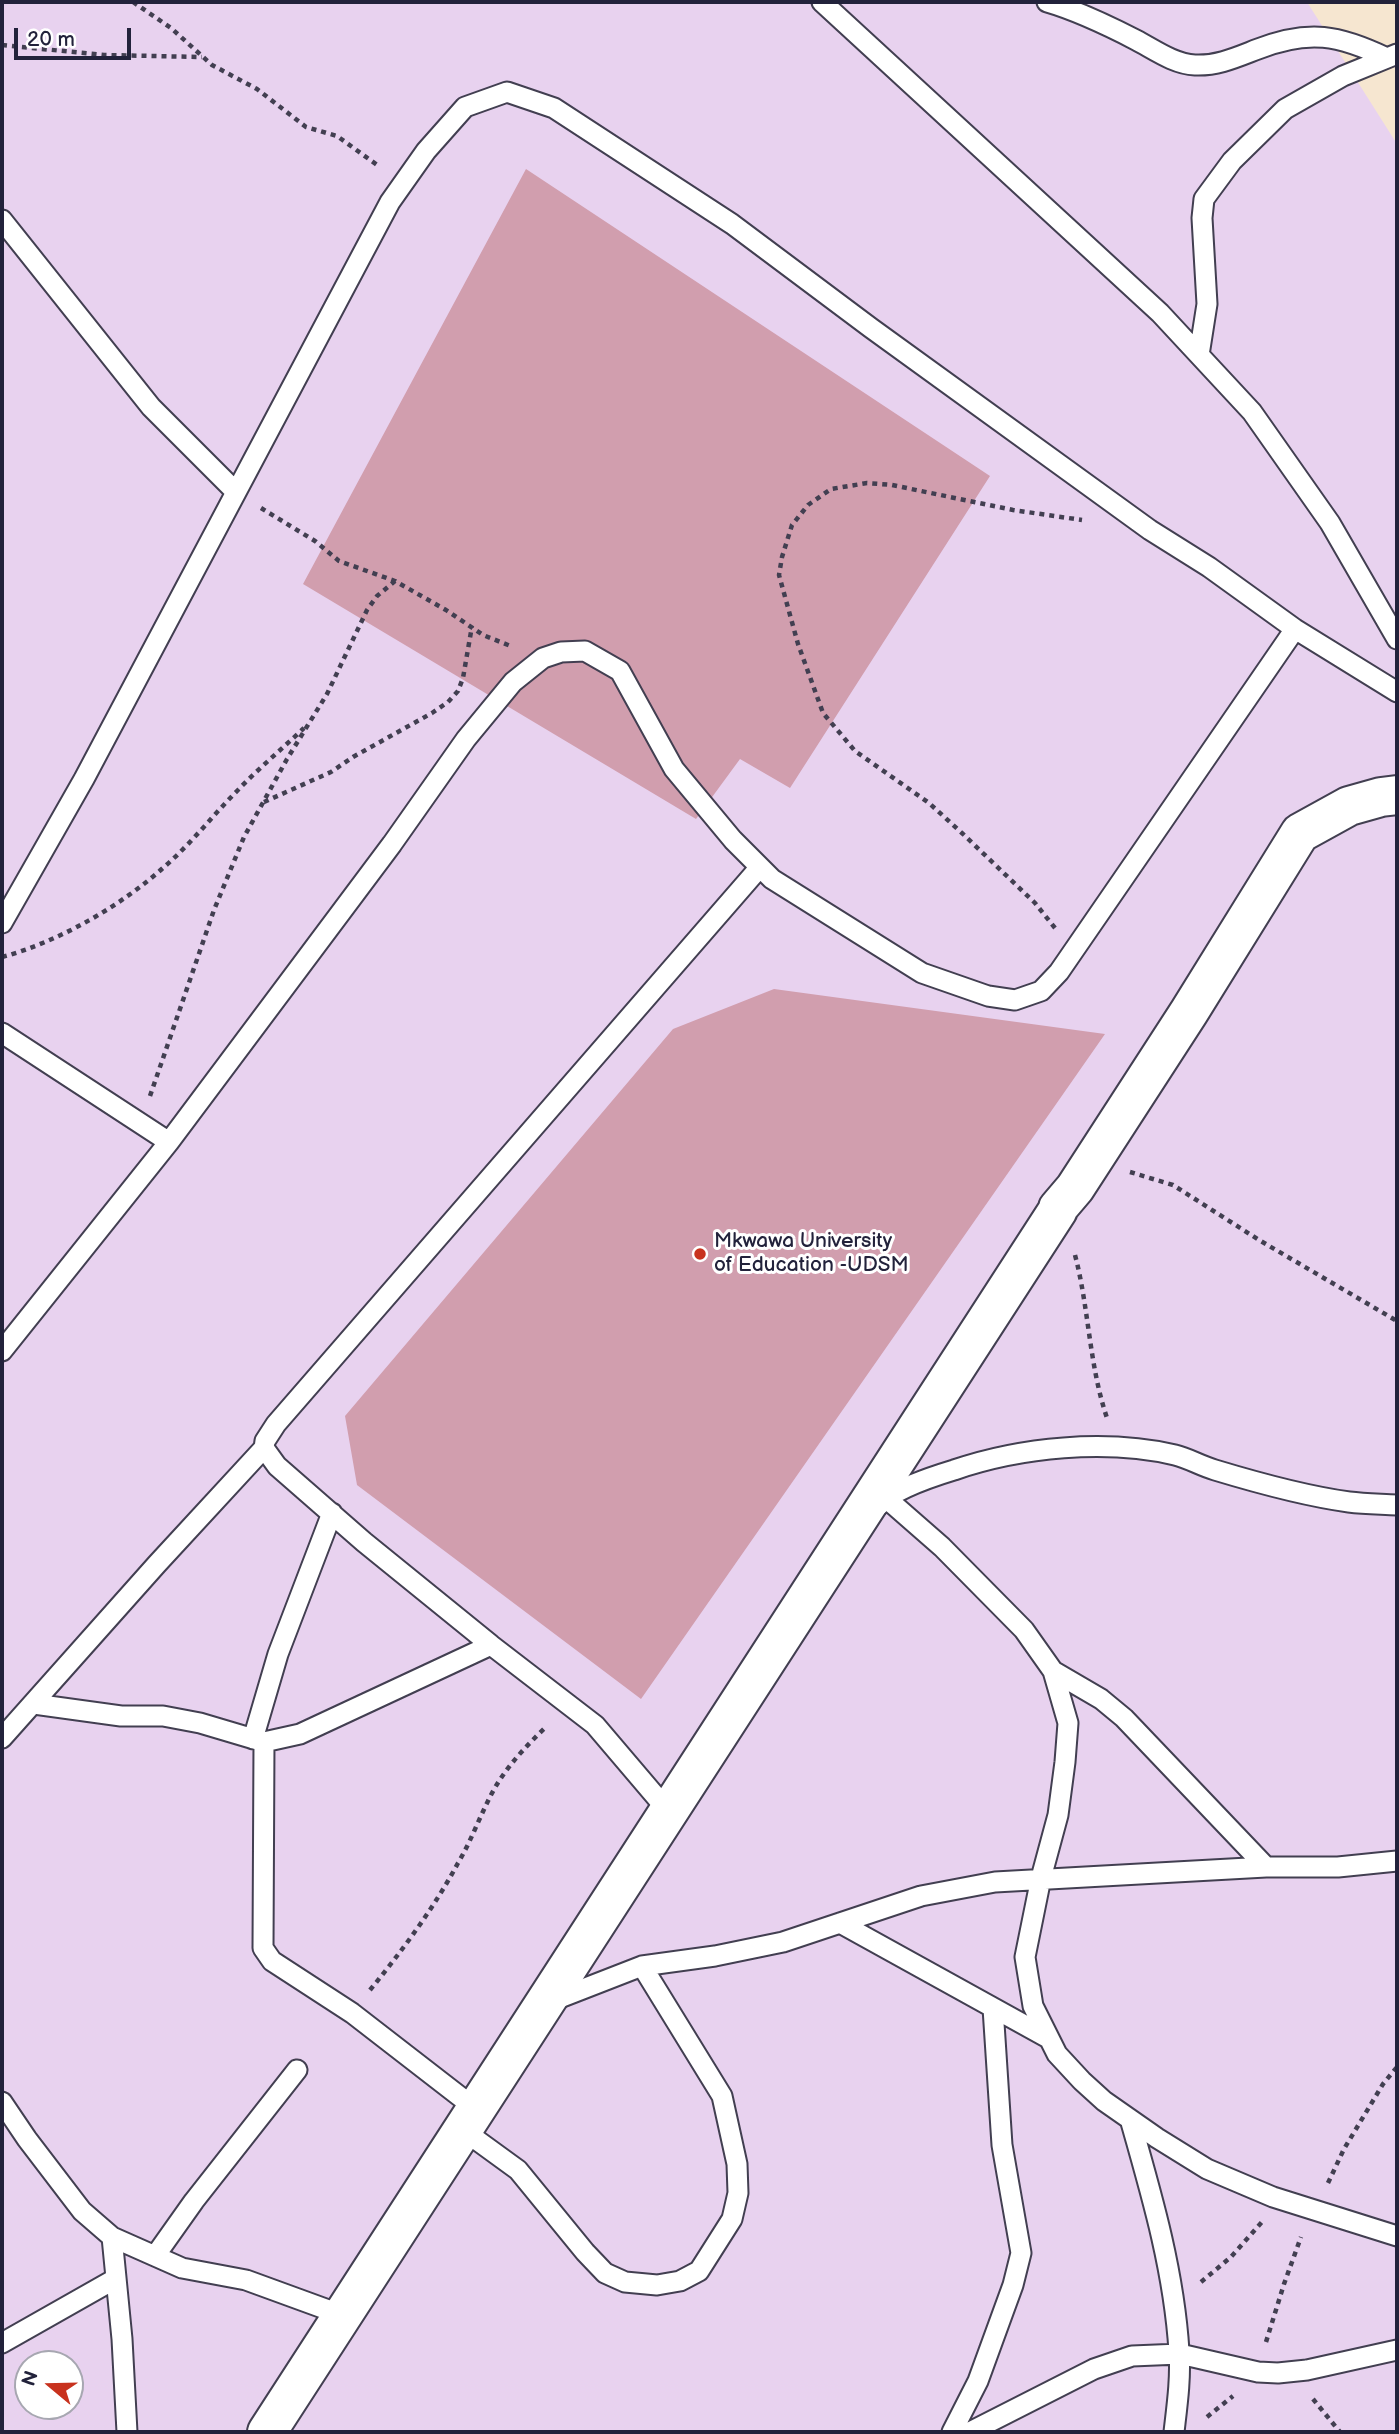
<!DOCTYPE html>
<style>
body{margin:0}
#map{position:relative;width:1399px;height:2434px;overflow:hidden;background:#f6e6d0;font-family:"Balsamiq Sans",sans-serif}
canvas{display:block}
.frame{position:absolute;inset:0;border:4px solid #22223b;pointer-events:none}
.north{position:absolute;left:14px;top:2350px;width:70px;height:70px;box-sizing:border-box;background:#fff;border:2px solid #a7a7b1;border-radius:50%;rotate:289deg;font-size:19px;font-weight:700;line-height:28px;text-align:center;color:#22223b}
.north::after{content:'';display:block;margin:auto;width:24px;height:32px;background:#c8321e;clip-path:polygon(50% 0,100% 100%,50% 72%,0 100%)}
.scale{position:absolute;left:14px;top:28px;width:117px;height:32px;box-sizing:border-box;border:4px solid #22223b;border-top:0;padding-left:9px;font-size:21px;line-height:24px;white-space:nowrap;color:#22223b;-webkit-text-stroke:5px #fff;paint-order:stroke}
</style>
<div id="map">
<canvas width="1399" height="2434"></canvas>
<div class="frame"></div>
<div class="north">N</div>
<div class="scale">20 m</div>
</div>
<script>
const context = document.querySelector('canvas').getContext('2d');
context.lineJoin = 'round';
function fill(path, color) {
  context.fillStyle = color;
  context.fill(path, 'evenodd');
}
function strokePath(path, color, width, dash) {
  context.strokeStyle = color;
  context.lineWidth = width;
  context.lineCap = dash ? 'butt' : 'round';
  context.setLineDash(dash || []);
  context.stroke(path);
}
function drawText(font, color, halo, rows, align = 'center') {
  context.font = font + ' "Balsamiq Sans",sans-serif';
  context.lineWidth = 6;
  context.setLineDash([]);
  context.textBaseline = 'middle';
  context.strokeStyle = halo;
  context.fillStyle = color;
  for (const [text, x, y, turn = 0] of rows) {
    context.save();
    context.translate(x, y);
    context.rotate((+turn || 0) * Math.PI / 180);
    context.textAlign = isNaN(turn) ? turn : align;
    if (halo) context.strokeText(text, 0, 0);
    context.fillText(text, 0, 0);
    context.restore();
  }
}
const built = new Path2D(`
 M 2,2 L 1307,2 L 1397,144 L 1397,2432 L 2,2432 ZM 28,2364 L 70,2364 L 70,2406 L 28,2406 Z`);
const building = new Path2D(`
 M 526,169 L 990,476 L 790,788 L 740,759 L 696,819 L 303,584 Z
 M 774,989 L 1105,1034 L 641,1699 L 357,1485 L 345,1416 L 673,1029 Z`);
const path = new Path2D(`
 M 133,2 L 171,28 L 212,65 L 257,89 L 306,127 L 337,136 L 380,167
 M 2,45 L 104,55 L 202,57
 M 261,508 L 315,541 L 339,561 L 395,581 L 446,610 L 483,635 L 513,647
 M 264,802 L 331,772 L 353,757 L 432,713 L 448,702 L 458,691 L 463,678 L 472,626
 M 1055,928 L 1035,903 L 963,834 L 929,803 L 855,751 L 823,713 L 798,644 L 779,575 L 782,557 L 792,525 L 808,505 L 831,489 L 867,483 L 892,485 L 1013,510 L 1082,520
 M 2,957 C 58,942 121,906 164,867 C 191,844 213,815 238,790 C 259,768 282,749 304,728
 M 150,1096 L 214,910 L 244,837 L 287,759 L 327,694 L 367,610 L 377,596 L 395,581
 M 1130,1172 L 1173,1185 L 1259,1240 L 1397,1321
 M 1075,1255 C 1089,1308 1089,1365 1107,1418
 M 370,1990 C 402,1951 434,1908 458,1863 C 470,1843 478,1821 488,1801 C 502,1771 524,1748 547,1726
 M 1328,2183 L 1344,2149 L 1383,2084 L 1397,2067
 M 1201,2282 L 1231,2257 L 1262,2222
 M 1266,2342 L 1284,2284 L 1301,2237
 M 1313,2399 L 1340,2432
 M 1207,2417 L 1233,2396`);
const service = new Path2D(`
 M 822,2 L 1160,313 L 1252,412 L 1330,523 L 1397,639
 M 1047,2 C 1078,11 1107,25 1136,40 C 1155,50 1174,64 1195,65 C 1218,66 1237,57 1258,49 C 1309,29 1339,35 1387,58
 M 2,220 L 151,407 L 235,491
 M 1199,355 L 1207,304 L 1202,218 L 1204,199 L 1232,161 L 1285,109 L 1343,76 L 1397,54
 M 2,923 L 84,779 L 390,202 L 426,151 L 465,107 L 507,92 L 554,108 L 732,224 L 871,328 L 1150,530 L 1209,567 L 1295,629 L 1397,692
 M 2,1033 L 169,1142
 M 2,1351 L 169,1142 L 392,844 L 466,739 L 513,682 L 543,658 L 561,652 L 585,651 L 620,671 L 674,769 L 733,840 L 772,879 L 922,973 L 988,996 L 1015,1000 L 1041,991 L 1059,972 L 1295,629
 M 886,1498 L 942,1547 L 1024,1630 L 1053,1671 L 1068,1723 L 1065,1762 L 1058,1815 L 1041,1878 L 1025,1957 L 1033,2006 L 1057,2054 L 1082,2081 L 1104,2101 L 1157,2138 L 1207,2169 L 1273,2197 L 1397,2236
 M 878,1506 C 894,1489 931,1477 954,1470 C 1021,1447 1106,1439 1175,1455 C 1188,1458 1201,1466 1215,1470 C 1258,1483 1305,1496 1349,1502 C 1365,1504 1381,1504 1397,1505
 M 1053,1671 L 1101,1699 L 1124,1718 L 1266,1867
 M 34,1704 L 121,1716 L 163,1716 L 200,1723 L 264,1742 L 300,1734 L 491,1645
 M 2,1738 L 157,1564 L 264,1448
 M 253,1739 L 278,1654 L 332,1513
 M 264,1742 L 263,1948 L 272,1961 L 352,2013 L 476,2109
 M 669,1812 L 595,1725 L 491,1645 L 364,1542 L 277,1466 L 264,1448 L 265,1441 L 276,1424 L 760,867
 M 840,1923 L 1048,2038
 M 552,2001 L 642,1966 L 715,1956 L 783,1942 L 921,1896 L 995,1882 L 1266,1867 L 1338,1867 L 1397,1861
 M 2,2102 L 27,2139 L 82,2211 L 112,2237 L 182,2268 L 246,2280 L 342,2315
 M 1130,2119 C 1152,2196 1174,2271 1179,2351 C 1181,2378 1177,2406 1174,2432
 M 463,2130 L 518,2170 L 585,2252 L 605,2273 L 625,2282 L 657,2285 L 680,2281 L 699,2271 L 732,2219 L 738,2193 L 737,2164 L 722,2096 L 642,1966
 M 112,2237 L 122,2339 L 127,2432
 M 155,2256 L 194,2201 L 297,2070
 M 2,2343 L 115,2279
 M 952,2432 L 978,2381 L 1013,2285 L 1021,2253 L 1002,2145 L 993,2008
 M 970,2432 L 1094,2369 L 1132,2356 L 1180,2354 L 1258,2372 L 1278,2373 L 1307,2370 L 1397,2350`);
const minor = new Path2D(`
 M 267,2432 L 1058,1210 L 1058,1208 L 1075,1188 L 1189,1012 L 1300,833 L 1349,806 L 1381,797 L 1397,795`);
const markers = [
 [700,1254,7,"#c8321e"]
];
const poiNames = [
 ["Mkwawa University",714,1242],
 ["of Education -UDSM",714,1266]
];
fill(built, '#e8d2ef');
fill(building, '#d19eae');
strokePath(service, '#423f51', 23);
strokePath(minor, '#423f51', 42);
strokePath(path, '#423f51', 4.5, [5, 5]);
strokePath(service, '#fff', 19);
strokePath(minor, '#fff', 38);
for (const [x, y, r, color] of markers) {
  const dot = new Path2D();
  dot.arc(x, y, r, 0, 2 * Math.PI);
  context.fillStyle = color;
  context.fill(dot);
  strokePath(dot, '#fff', 2.5);
}
drawText('21px', '#22223b', '#fff', poiNames, 'left');
</script>
